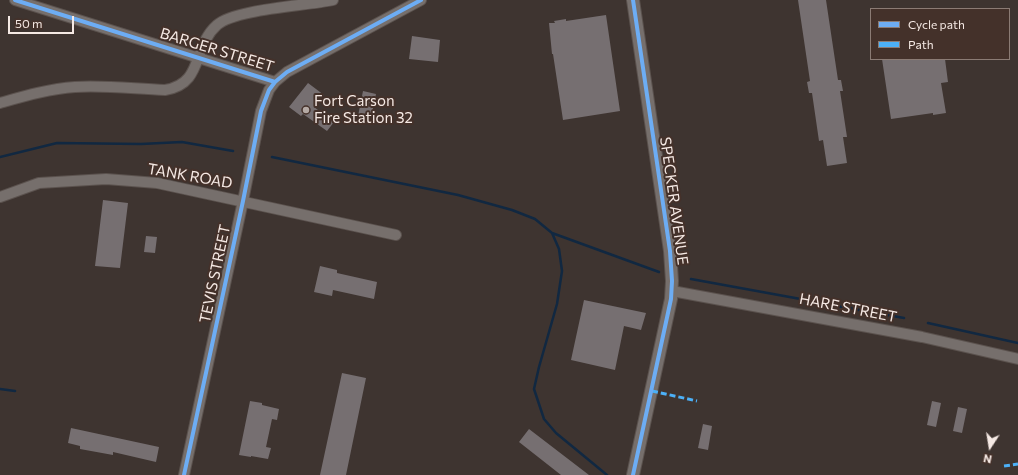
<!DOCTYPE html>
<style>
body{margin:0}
#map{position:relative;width:1018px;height:475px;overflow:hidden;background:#3e3430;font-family:Commissioner,sans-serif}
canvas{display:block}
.legend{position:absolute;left:870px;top:8px;width:140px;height:52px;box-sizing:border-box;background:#44312a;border:1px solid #8b7b74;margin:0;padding:5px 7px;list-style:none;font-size:12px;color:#f5e9e4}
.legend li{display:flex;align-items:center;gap:8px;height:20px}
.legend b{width:20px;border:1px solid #8b7b74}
.north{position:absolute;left:970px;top:427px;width:40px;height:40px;-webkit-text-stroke:3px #44312a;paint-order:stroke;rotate:192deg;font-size:11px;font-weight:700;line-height:16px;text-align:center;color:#f5e9e4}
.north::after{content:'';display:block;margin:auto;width:14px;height:18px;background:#f5e9e4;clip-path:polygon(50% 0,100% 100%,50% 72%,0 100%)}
.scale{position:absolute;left:8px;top:16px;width:66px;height:18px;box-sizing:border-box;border:2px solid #f5e9e4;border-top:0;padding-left:5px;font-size:12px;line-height:14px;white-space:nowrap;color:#f5e9e4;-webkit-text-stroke:3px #44312a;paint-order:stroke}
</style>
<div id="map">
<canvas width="1018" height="475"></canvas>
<ul class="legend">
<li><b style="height:5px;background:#6dadf4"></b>Cycle path</li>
<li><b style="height:5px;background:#4cb0f7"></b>Path</li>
</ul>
<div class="north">N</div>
<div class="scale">50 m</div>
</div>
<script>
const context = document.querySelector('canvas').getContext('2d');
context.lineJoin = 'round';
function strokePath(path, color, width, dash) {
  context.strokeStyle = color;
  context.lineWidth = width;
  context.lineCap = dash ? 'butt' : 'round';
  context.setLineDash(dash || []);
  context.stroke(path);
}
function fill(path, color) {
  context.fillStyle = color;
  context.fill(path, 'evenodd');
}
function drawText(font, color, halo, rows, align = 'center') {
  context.font = font + ' Commissioner,sans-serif';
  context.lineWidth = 4;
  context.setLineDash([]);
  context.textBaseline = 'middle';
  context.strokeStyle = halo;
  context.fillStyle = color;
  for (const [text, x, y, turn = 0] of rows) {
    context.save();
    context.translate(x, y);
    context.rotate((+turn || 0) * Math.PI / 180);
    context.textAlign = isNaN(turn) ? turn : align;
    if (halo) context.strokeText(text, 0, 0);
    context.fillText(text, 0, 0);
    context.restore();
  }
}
const stream = new Path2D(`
 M 0,157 L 57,143 L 141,144 L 182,142 L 233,151
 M 272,157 L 458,195 L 512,210 L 535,219 L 552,233 L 559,249 L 562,271 L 557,304 L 539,367 L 534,389 L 544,419 L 556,433 L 607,475
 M 552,233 L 659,272
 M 691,279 L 806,300
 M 837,306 L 904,318
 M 928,323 L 1018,343
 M 0,389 L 15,391`);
const building = new Path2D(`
 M 798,0 L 826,0 L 838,80 L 841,80 L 843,91 L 840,91 L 847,137 L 843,137 L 847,163 L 827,166 L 823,140 L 819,141 L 812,93 L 809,93 L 807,82 L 810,81 Z
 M 606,15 L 620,111 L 563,120 L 553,54 L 552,54 L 549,23 L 555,23 L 554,21 L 566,19 L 566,21 Z
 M 412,36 L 440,40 L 438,62 L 409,59 Z
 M 882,59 L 945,59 L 948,82 L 941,83 L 946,113 L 933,115 L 933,113 L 891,119 Z
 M 308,83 L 324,95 L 314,107 L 334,122 L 327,131 L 303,114 L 301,116 L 289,107 Z
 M 363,91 L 376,94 L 371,118 L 358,116 Z
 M 103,200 L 128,203 L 120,268 L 95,266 Z
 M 146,236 L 157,237 L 155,253 L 144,252 Z
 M 320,266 L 337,270 L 337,273 L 377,282 L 374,299 L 333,290 L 332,296 L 314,292 Z
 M 584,300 L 646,313 L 641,330 L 624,326 L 615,370 L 571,360 Z
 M 342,373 L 366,378 L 346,475 L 320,475 Z
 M 250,401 L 262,403 L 262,405 L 279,409 L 277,420 L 272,419 L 266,447 L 271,448 L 268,459 L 251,456 L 251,457 L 239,455 Z
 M 932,401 L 941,403 L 936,427 L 927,425 Z
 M 958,407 L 967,409 L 962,433 L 953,431 Z
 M 703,424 L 712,426 L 708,450 L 698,448 Z
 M 71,428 L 159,447 L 156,462 L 113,452 L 113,455 L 80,449 L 80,446 L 68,443 Z
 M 529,429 L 589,475 L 561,475 L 519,442 Z`);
const minor = new Path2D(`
 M 15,0 L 275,82 L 287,72 L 421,0
 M 0,103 C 25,96 49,89 75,87 C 105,85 135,89 165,90 C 204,84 192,47 217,25 C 235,9 306,6 333,0
 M 0,197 L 39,183 L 106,179 L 157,183 L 396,235
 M 672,291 L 922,337 L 1018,359
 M 184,475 L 243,201 L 261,111 L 269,90 L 275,82`);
const tertiary = new Path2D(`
 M 633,0 L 670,251 L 672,281 L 671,299 L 633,475`);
const quiet = new Path2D(`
 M 652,391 L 697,401
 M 1004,466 L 1018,464`);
const cycleway = new Path2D(`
 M 15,0 L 275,82 L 287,72 L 421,0
 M 633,0 L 670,251 L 672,281 L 671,299 L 633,475
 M 184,475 L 243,201 L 261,111 L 269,90 L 275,82`);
const markers = [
 [306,110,4,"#b5aaa5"]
];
const streetNames = [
 ["BARGER STREET",217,50,17],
 ["TANK ROAD",190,176,10],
 ["SPECKER AVENUE",674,201,82],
 ["TEVIS STREET",215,274,-78],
 ["HARE STREET",848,308,11]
];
const poiNames = [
 ["Fort Carson",314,101],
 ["Fire Station 32",314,118]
];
strokePath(stream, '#112841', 2.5);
fill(building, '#766f71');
strokePath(minor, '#5b524e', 12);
strokePath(tertiary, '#5b524e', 14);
strokePath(minor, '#766f6c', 10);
strokePath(tertiary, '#766f6c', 12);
strokePath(quiet, '#4cb0f7', 3, [6, 3]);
strokePath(cycleway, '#6dadf4', 4);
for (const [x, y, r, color] of markers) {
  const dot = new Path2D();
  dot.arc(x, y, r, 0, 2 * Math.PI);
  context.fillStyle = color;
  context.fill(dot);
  strokePath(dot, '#44312a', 1.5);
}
drawText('15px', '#f5e9e4', '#44312a', streetNames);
drawText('15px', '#f5e9e4', '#44312a', poiNames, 'left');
</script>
